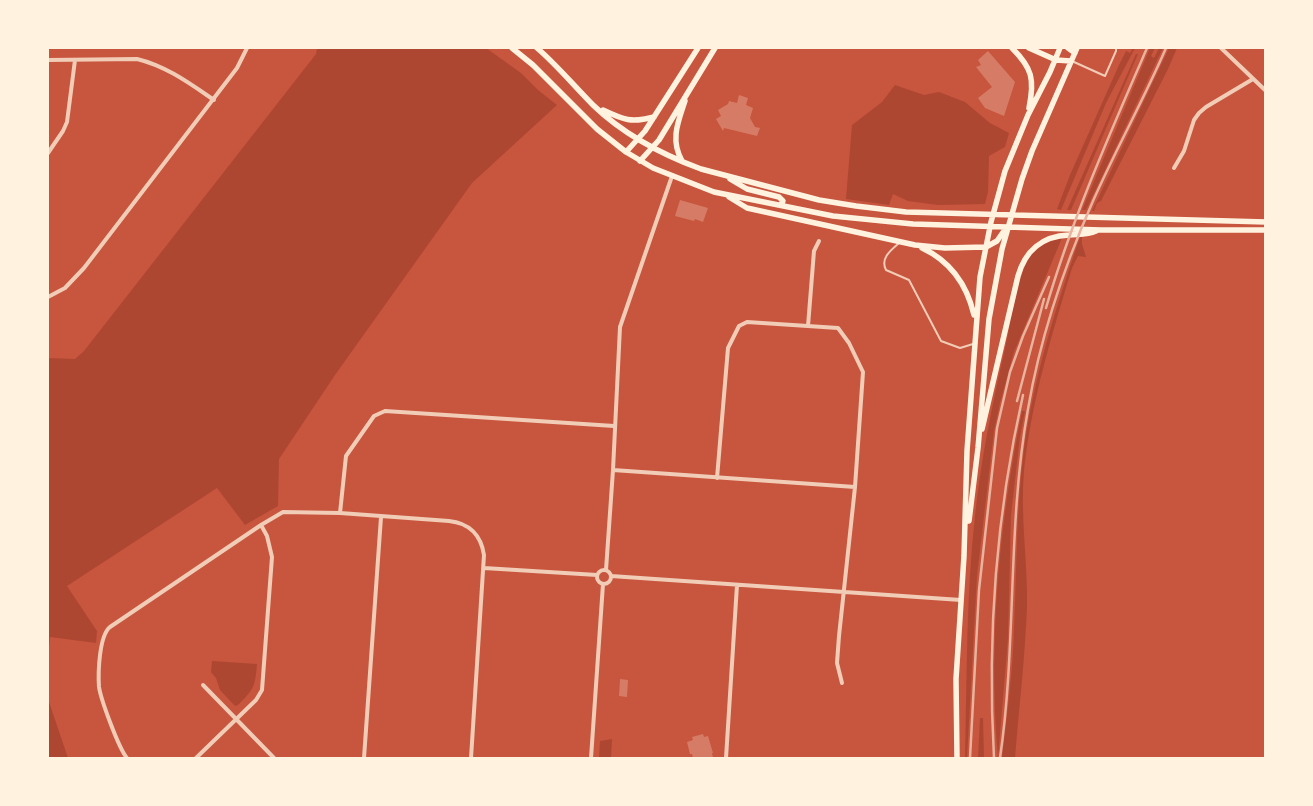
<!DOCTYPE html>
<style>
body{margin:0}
#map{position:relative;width:1313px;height:806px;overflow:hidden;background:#c8553d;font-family:Literata,serif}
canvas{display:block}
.frame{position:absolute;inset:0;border:49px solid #fff3e0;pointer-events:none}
</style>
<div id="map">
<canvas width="1313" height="806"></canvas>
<div class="frame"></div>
</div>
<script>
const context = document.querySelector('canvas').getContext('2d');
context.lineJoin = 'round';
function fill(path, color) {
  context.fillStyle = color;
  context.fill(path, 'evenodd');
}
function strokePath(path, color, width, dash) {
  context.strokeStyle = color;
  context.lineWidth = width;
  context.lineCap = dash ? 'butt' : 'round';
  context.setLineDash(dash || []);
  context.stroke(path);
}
const green = new Path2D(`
 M 317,48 L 486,48 L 521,73 L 538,90 L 557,105 L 472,183 L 335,375 L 279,459 L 278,506 L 245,525 L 217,488 L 67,586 L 97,631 L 96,643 L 50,637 L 48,658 L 48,358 L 75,359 L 84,351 L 316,54 Z
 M 1133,48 L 1135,48 L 1106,103 L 1061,210 L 1057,209 L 1070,175 L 1119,65 L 1126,51 L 1130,53 Z
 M 1150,48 L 1155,48 L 1151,56 L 1154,58 L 1159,48 L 1163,48 L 1086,210 L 1082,210 Z
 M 1169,48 L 1177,48 L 1168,69 L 1101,201 L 1097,203 L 1094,211 L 1092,211 Z
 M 1136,54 L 1138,54 L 1071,210 L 1067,210 Z
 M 895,85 L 924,95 L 939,92 L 965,102 L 990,123 L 1009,133 L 1005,147 L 989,156 L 988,192 L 985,204 L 938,205 L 908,201 L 893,194 L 889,205 L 846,199 L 852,125 L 882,102 Z
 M 1080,237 L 1082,237 L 1082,244 L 1086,257 L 1078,256 L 1072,268 C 1052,334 1031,402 1024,471 C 1020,517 1028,562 1027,607 C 1025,658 1019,708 1015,758 L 1002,758 C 1007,714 1013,671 1014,627 C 1017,567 1016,508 1024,449 C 1034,376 1056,307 1080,237 Z
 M 1062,238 L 1014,352 L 1000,403 L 994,431 L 977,576 L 967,758 L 965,758 C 967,678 966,596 975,516 C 981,458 993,401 1006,344 C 1011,321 1017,276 1030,257 C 1038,246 1049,241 1062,238 Z
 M 1022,411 L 1025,411 L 1020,437 L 1011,515 L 1008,638 L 998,758 C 988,642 999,525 1022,411 Z
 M 212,661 L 257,664 C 255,687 254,689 238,705 L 235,706 L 220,690 L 216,678 L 211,672 Z
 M 48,699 L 68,758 L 48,758 Z
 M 980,718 L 983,718 L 984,758 L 978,758 Z
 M 612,739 L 611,758 L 599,757 L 600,741 Z`);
const building = new Path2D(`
 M 988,51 L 1015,82 L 1004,116 L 985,108 L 978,98 L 992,87 L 976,67 L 981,65 L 978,60 Z
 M 739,95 L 748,98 L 746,105 L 753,108 L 750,118 L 755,127 L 760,128 L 757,136 L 724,128 L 723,131 L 716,119 L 721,116 L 718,110 L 728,104 L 729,101 L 737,103 Z
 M 680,200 L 708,208 L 703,222 L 695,219 L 694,221 L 675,216 Z
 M 620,679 L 628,680 L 627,697 L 619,696 Z
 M 703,734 L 704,737 L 708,736 L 713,753 L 712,753 L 713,758 L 693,758 L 692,754 L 690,754 L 687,742 L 693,740 L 692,737 Z`);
const service = new Path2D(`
 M 1074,62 L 1105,76 L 1116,51 L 1116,48
 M 899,243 C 891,250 880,258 886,270 L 909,280 L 941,341 L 960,348 L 973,344`);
const minor = new Path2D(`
 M 1221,48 L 1266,91
 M 48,60 L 137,59 C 166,66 189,83 214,100
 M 48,153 L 63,131 L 67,122 L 75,60
 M 1174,168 L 1184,151 L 1194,120 L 1199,113 L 1206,107 L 1253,79
 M 48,297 L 65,288 L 84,268 L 237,68 L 247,48
 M 808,326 L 814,251 L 819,241
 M 613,470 L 855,487
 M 717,478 L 728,348 L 739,326 L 747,322 L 838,328 L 849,343 L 863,372 L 855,487 L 839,636 L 837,663 L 842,683
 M 340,513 L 346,456 L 374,416 L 385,411 L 614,426
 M 484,568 L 597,575
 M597 577a7 7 0 1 1 14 0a7 7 0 1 1-14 0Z
 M 606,570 L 613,470 L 620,327 L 672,176
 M 611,576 L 961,600
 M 203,685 L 274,758
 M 127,758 C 119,749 101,700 99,687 C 98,673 99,636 110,627 L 261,525 L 283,512 L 340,513 L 449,521 C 469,523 481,535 484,555 L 471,758
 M 196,758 L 256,700 L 262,690 L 272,557 L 267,536 L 261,525
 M 364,758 L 381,517
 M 591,758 L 603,584
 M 726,758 L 737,585`);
const primary = new Path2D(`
 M 512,48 L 533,65 L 597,129 L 626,152 L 653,168 L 714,192 L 833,216 L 913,224 L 1101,230 L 1266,230
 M 537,48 C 557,65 574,86 593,105 C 623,134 663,155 701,169 L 819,200 L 856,206 L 906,212 L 1266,222
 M 1012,48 C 1032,68 1035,79 1029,108
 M 1029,48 L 1056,60 L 1071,61
 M 1068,48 L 1075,53
 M 603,110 C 624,120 631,123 654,117
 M 626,152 L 645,131 L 698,48
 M 640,161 L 659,140 L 715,48
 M 682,161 C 670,140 678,122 685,101
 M 730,179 L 747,189 L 779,197 L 783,201 L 781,205
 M 729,197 L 747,208 L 915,245 L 945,248 L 986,247 L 997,241 L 1006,228
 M 922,248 C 950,261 967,285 974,315
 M 982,429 L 1018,276 C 1025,251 1042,236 1069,235 C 1079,234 1087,235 1096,231
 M 969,521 L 978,448 L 989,319 L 1002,249 L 1022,179 L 1032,151 L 1077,48
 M 957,758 L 956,679 L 964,556 L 967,451 L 980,277 L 991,222 L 1005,171 L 1028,115 L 1050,72 L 1060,48`);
const rail = new Path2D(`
 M 1046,308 C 1072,219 1110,133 1147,48
 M 1017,401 L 1044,299
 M 970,758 L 979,590 L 997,428 L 1010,372 L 1023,336 L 1049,277
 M 994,758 C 987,636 996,515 1023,395
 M 1000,758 C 1017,642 1007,525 1028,409 C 1040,338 1064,267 1093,201 C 1116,149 1144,99 1166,48`);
fill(green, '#ae4732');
fill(building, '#d67c66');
strokePath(service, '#f1ccb7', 2);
strokePath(minor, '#f1ccb7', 4);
strokePath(primary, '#fff3e0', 5.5);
strokePath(rail, '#e9b49f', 2.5);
</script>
